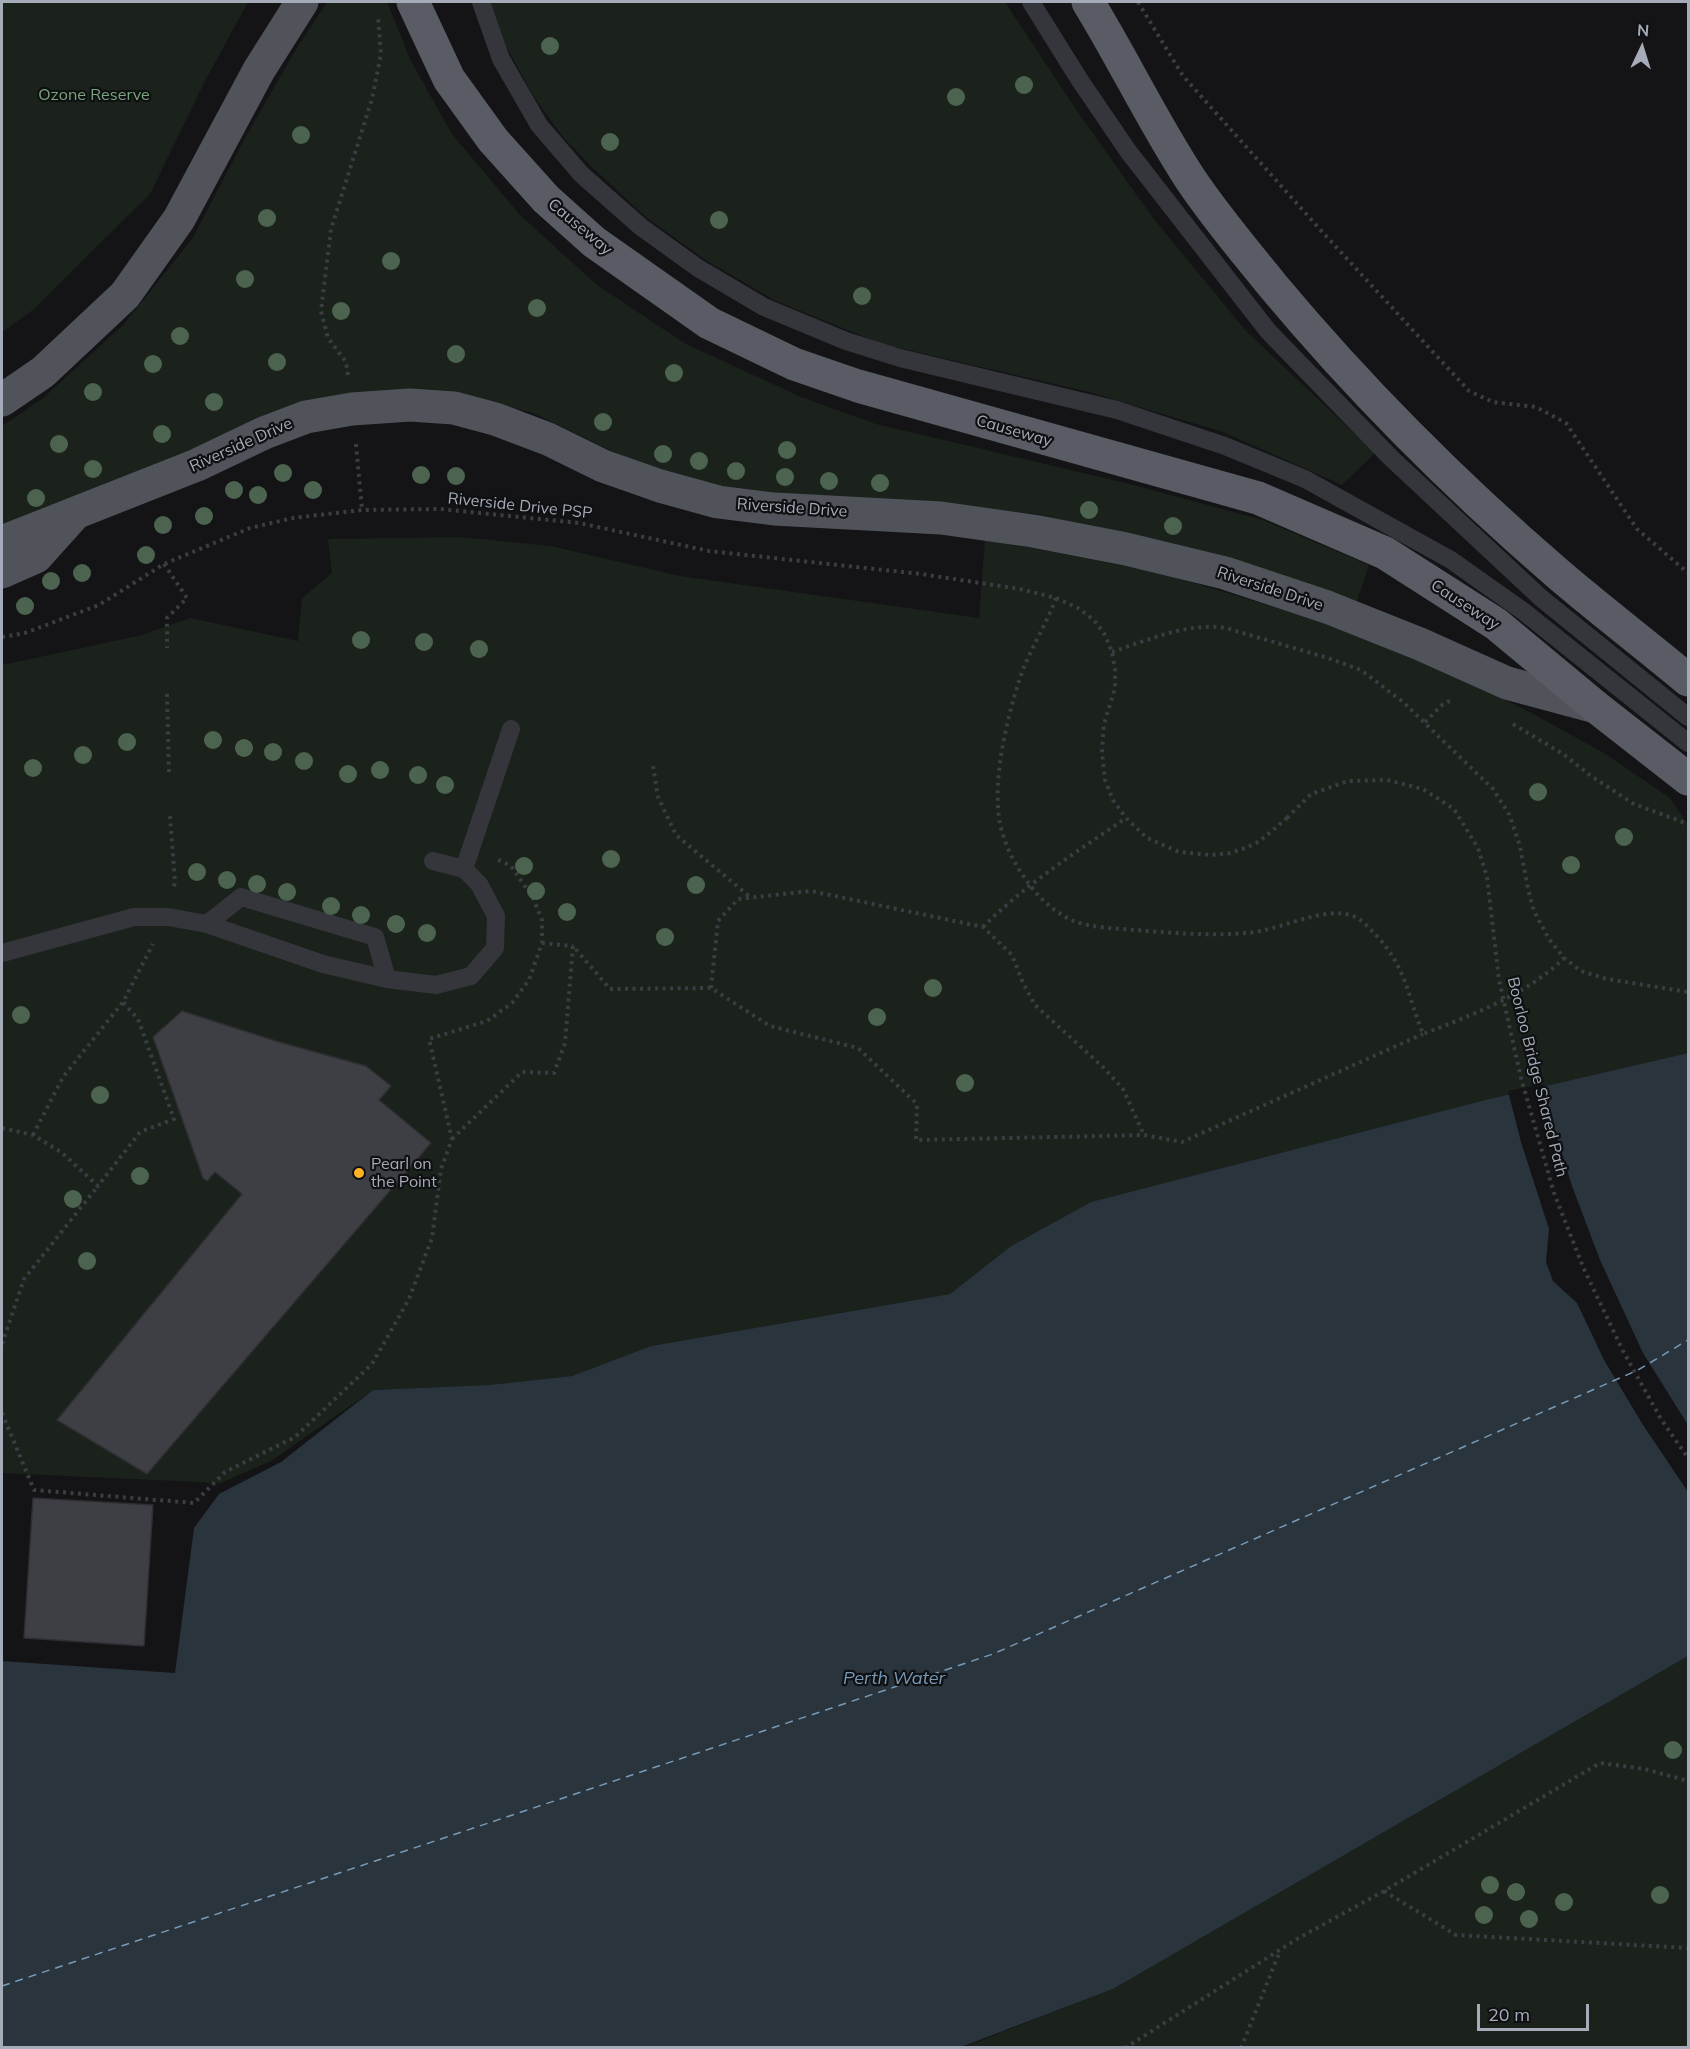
<!DOCTYPE html>
<style>
body{margin:0}
#map{position:relative;width:1690px;height:2049px;overflow:hidden;background:#141417;font-family:Mulish,sans-serif}
canvas{display:block}
.frame{position:absolute;inset:0;border:3px solid #a5abb8;pointer-events:none}
.north{position:absolute;left:1612px;top:18px;width:60px;height:60px;-webkit-text-stroke:4px #0f1012;paint-order:stroke;rotate:4deg;font-size:16px;font-weight:700;line-height:24px;text-align:center;color:#a5abb8}
.north::after{content:'';display:block;margin:auto;width:21px;height:27px;background:#a5abb8;clip-path:polygon(50% 0,100% 100%,50% 72%,0 100%)}
.scale{position:absolute;left:1477px;top:2004px;width:112px;height:27px;box-sizing:border-box;border:3px solid #a5abb8;border-top:0;padding-left:8px;font-size:18px;line-height:21px;white-space:nowrap;color:#a5abb8;-webkit-text-stroke:4px #0f1012;paint-order:stroke}
</style>
<div id="map">
<canvas width="1690" height="2049"></canvas>
<div class="frame"></div>
<div class="north">N</div>
<div class="scale">20 m</div>
</div>
<script>
const context = document.querySelector('canvas').getContext('2d');
context.lineJoin = 'round';
function fill(path, color) {
  context.fillStyle = color;
  context.fill(path, 'evenodd');
}
function strokePath(path, color, width, dash) {
  context.strokeStyle = color;
  context.lineWidth = width;
  context.lineCap = dash ? 'butt' : 'round';
  context.setLineDash(dash || []);
  context.stroke(path);
}
function drawText(font, color, halo, rows, align = 'center') {
  context.font = font + ' Mulish,sans-serif';
  context.lineWidth = 4.5;
  context.setLineDash([]);
  context.textBaseline = 'middle';
  context.strokeStyle = halo;
  context.fillStyle = color;
  for (const [text, x, y, turn = 0] of rows) {
    context.save();
    context.translate(x, y);
    context.rotate((+turn || 0) * Math.PI / 180);
    context.textAlign = isNaN(turn) ? turn : align;
    if (halo) context.strokeText(text, 0, 0);
    context.fillText(text, 0, 0);
    context.restore();
  }
}
const green = new Path2D(`
 M 2,2 L 248,2 L 205,81 L 150,194 L 33,310 L 2,332 Z
 M 327,2 L 387,2 L 411,61 L 452,134 L 520,215 L 597,285 L 686,344 L 801,397 L 876,424 L 1130,484 L 1263,520 L 1369,565 L 1356,604 L 1222,560 L 1037,514 L 853,498 L 750,493 L 669,475 L 616,453 L 531,412 L 408,390 L 2,531 L 2,426 L 42,399 L 124,324 L 192,239 L 245,138 L 296,49 Z
 M 490,2 L 1005,2 L 1079,114 L 1153,218 L 1246,331 L 1375,453 L 1342,485 L 1223,432 L 1089,392 L 882,344 L 776,301 L 707,261 L 647,218 L 594,169 L 562,136 L 534,97 L 506,46 Z
 M 460,537 L 551,546 L 680,576 L 979,618 L 985,539 L 1161,573 L 1320,621 L 1457,676 L 1539,717 L 1604,753 L 1670,798 L 1688,825 L 1688,1053 L 1485,1100 L 1091,1202 L 1011,1246 L 950,1294 L 651,1346 L 572,1376 L 489,1385 L 373,1390 L 271,1461 L 221,1483 L 2,1473 L 2,665 L 142,635 L 190,618 L 298,641 L 302,598 L 332,573 L 328,539 Z
 M 1688,1656 L 1688,2047 L 961,2048 L 1113,1989 Z`);
const water = new Path2D(`
 M 1688,1053 L 1688,1656 L 1113,1989 L 961,2047 L 2,2047 L 2,1661 L 175,1673 L 194,1528 L 219,1494 L 281,1462 L 373,1390 L 489,1385 L 572,1376 L 651,1346 L 950,1294 L 1011,1246 L 1091,1202 L 1485,1100 Z`);
const pier = new Path2D(`
 M 1541,1084 L 1572,1186 L 1600,1260 L 1643,1353 L 1688,1425 L 1688,1492 L 1643,1425 L 1604,1360 L 1577,1303 L 1553,1281 L 1546,1262 L 1549,1229 L 1521,1142 L 1508,1091 Z`);
const ferry = new Path2D(`
 M 2,1986 L 993,1654 L 1638,1370 L 1688,1340`);
const building = new Path2D(`
 M 182,1011 L 279,1042 L 366,1066 L 391,1086 L 379,1100 L 431,1143 L 147,1474 L 57,1420 L 242,1194 L 215,1172 L 207,1181 L 203,1178 L 153,1037 Z
 M 33,1498 L 153,1505 L 144,1646 L 24,1638 Z`);
const path = new Path2D(`
 M 1138,2 L 1183,76 L 1325,235 L 1469,391 L 1493,402 L 1536,407 L 1566,423 L 1637,529 L 1688,573
 M 348,375 L 346,362 L 328,338 L 321,311 L 331,229 L 372,99 L 381,54 L 378,17
 M 356,444 L 362,510
 M 164,564 L 187,598 L 167,618 L 167,648
 M 1056,598 C 1046,626 1028,652 1019,681 C 1006,723 992,780 1000,824 C 1005,845 1014,864 1027,881 C 1038,897 1053,911 1071,920 C 1090,928 1114,928 1134,930 C 1172,933 1209,936 1247,933 C 1279,931 1324,905 1353,916 C 1361,919 1368,927 1374,933 C 1406,966 1407,994 1423,1034 C 1470,1016 1528,994 1564,958
 M 2,637 L 25,633 L 99,605 L 164,564 L 250,528 L 293,518 L 362,510 L 440,509 L 579,523 L 709,551 L 921,574 L 1020,589 L 1056,598 L 1078,608 L 1094,620 L 1105,635 L 1112,652 L 1115,669 L 1115,688 L 1104,724 L 1102,752 L 1105,780 L 1113,800 L 1126,818 L 1147,838 L 1179,852 L 1212,855 L 1230,853 L 1248,847 L 1260,841 L 1287,818
 M 1112,652 C 1149,640 1187,622 1226,628 L 1328,658 L 1361,670 L 1403,702 L 1493,789 L 1509,814 L 1520,846 L 1528,889 L 1534,911 L 1549,939 L 1564,958 L 1581,971 L 1607,979 L 1688,992
 M 167,694 L 169,772
 M 1425,722 L 1443,704 L 1454,699
 M 1513,724 L 1563,754 L 1591,776 L 1634,804 L 1688,824
 M 653,766 L 658,797 L 676,835 L 750,897
 M 170,816 L 175,882 L 173,890
 M 983,927 C 1023,886 1079,850 1126,818
 M 542,943 L 573,946
 M 711,988 L 718,921 L 738,899 L 811,891 L 983,927 L 1012,955 L 1023,983 L 1035,1005 L 1104,1068 L 1123,1089 L 1144,1135
 M 2,1128 L 33,1135 L 61,1152 L 98,1186 L 140,1132 L 174,1119 L 138,1019 L 123,1002
 M 33,1135 L 63,1077 L 123,1002 L 153,944
 M 452,1139 L 522,1072 L 554,1073 L 565,1043 L 573,946 L 610,989 L 711,988 L 770,1026 L 858,1048 L 917,1104 L 916,1140 L 1144,1135 L 1182,1142 L 1423,1034
 M 2,1344 L 24,1279 L 98,1186
 M 2,1413 L 34,1490 L 194,1503 L 225,1472 L 295,1437 L 372,1364 L 409,1299 L 432,1238 L 441,1169 L 452,1139 L 429,1039 L 487,1021 L 512,1003 L 529,980 L 542,943 L 542,920 L 533,898 L 511,866 L 497,859
 M 1384,1891 L 1456,1935 L 1688,1948
 M 1125,2048 L 1297,1939 L 1384,1891 L 1600,1763 L 1645,1769 L 1688,1781
 M 1241,2048 L 1280,1951`);
const service = new Path2D(`
 M 481,2 L 501,59 L 539,125 L 581,174 L 641,227 L 698,268 L 764,307 L 846,341 L 900,358 L 1117,410 L 1225,446 L 1305,479 L 1451,560 L 1523,611 L 1688,743
 M 1031,2 L 1079,79 L 1128,151 L 1268,331 L 1391,458 L 1541,598 L 1688,717
 M 464,869 L 511,729
 M 207,924 L 241,897 L 375,937 L 387,979
 M 2,953 L 134,917 L 168,917 L 207,924 L 323,964 L 387,979 L 436,985 L 471,976 L 495,948 L 496,916 L 479,884 L 464,869 L 433,861`);
const primary = new Path2D(`
 M 2,400 L 43,372 L 125,295 L 179,219 L 259,70 L 302,2
 M 2,542 L 197,465 L 264,433 L 306,417 L 352,409 L 410,405 L 454,408 L 495,419 L 548,439 L 603,466 L 660,486 L 718,502 L 774,509 L 941,518 L 1033,531 L 1126,549 L 1225,573 L 1327,607 L 1420,644 L 1507,683 L 1596,707
 M 2,572 L 36,557 L 72,517`);
const trunk = new Path2D(`
 M 413,2 L 449,79 L 493,140 L 546,199 L 594,242 L 709,323 L 794,364 L 858,386 L 1258,498 L 1385,553 L 1496,624 L 1596,707 L 1688,779
 M 1088,2 C 1123,59 1152,120 1189,177 C 1214,215 1244,250 1273,286 C 1359,389 1455,485 1557,573 C 1600,610 1645,644 1688,680`);
const pathBridge = new Path2D(`
 M 1287,818 L 1311,794 L 1348,781 L 1387,780 L 1423,789 L 1454,809 L 1478,848 L 1487,877 L 1499,980 L 1521,1078 L 1554,1193 L 1583,1267 L 1623,1351 L 1661,1419 L 1688,1458`);
const trees = [
 [550,46],
 [1024,85],
 [956,97],
 [301,135],
 [610,142],
 [267,218],
 [719,220],
 [391,261],
 [245,279],
 [862,296],
 [537,308],
 [341,311],
 [180,336],
 [456,354],
 [277,362],
 [153,364],
 [674,373],
 [93,392],
 [214,402],
 [603,422],
 [162,434],
 [59,444],
 [787,450],
 [663,454],
 [699,461],
 [93,469],
 [736,471],
 [283,473],
 [421,475],
 [456,476],
 [785,477],
 [829,481],
 [880,483],
 [234,490],
 [313,490],
 [258,495],
 [36,498],
 [1089,510],
 [204,516],
 [163,525],
 [1173,526],
 [146,555],
 [82,573],
 [51,581],
 [25,606],
 [361,640],
 [424,642],
 [479,649],
 [213,740],
 [127,742],
 [244,748],
 [273,752],
 [83,755],
 [304,761],
 [33,768],
 [380,770],
 [348,774],
 [418,775],
 [445,785],
 [1538,792],
 [1624,837],
 [611,859],
 [1571,865],
 [524,866],
 [197,872],
 [227,880],
 [257,884],
 [696,885],
 [536,891],
 [287,892],
 [331,906],
 [567,912],
 [361,915],
 [396,924],
 [427,933],
 [665,937],
 [933,988],
 [21,1015],
 [877,1017],
 [965,1083],
 [100,1095],
 [140,1176],
 [73,1199],
 [87,1261],
 [1673,1750],
 [1490,1885],
 [1516,1892],
 [1660,1895],
 [1564,1902],
 [1484,1915],
 [1529,1919]
];
const markers = [
 [359,1173,6,"#ffb224"]
];
const parkNames = [
 ["Ozone Reserve",94,95]
];
const streetNames = [
 ["Causeway",580,227,40],
 ["Causeway",1014,431,16],
 ["Riverside Drive",241,445,-24],
 ["Riverside Drive PSP",520,506,6],
 ["Riverside Drive",792,508,4],
 ["Riverside Drive",1270,589,18],
 ["Causeway",1465,605,33],
 ["Boorloo Bridge Shared Path",1537,1077,76]
];
const poiNames = [
 ["Pearl on",371,1164],
 ["the Point",371,1182]
];
const waterNames = [
 ["Perth Water",894,1679]
];
fill(green, '#1a221b');
fill(water, '#29343c');
fill(pier, '#141417');
strokePath(ferry, '#789ab7', 1.5, [8, 6]);
fill(building, '#3e3f44');
strokePath(building, '#2e2e33', 1.5);
strokePath(path, '#3b3d43', 4, [3, 4.5]);
strokePath(service, '#35363c', 18);
strokePath(primary, '#51535b', 33);
strokePath(trunk, '#595c64', 33);
strokePath(pathBridge, '#3b3d43', 4, [3, 4.5]);
context.fillStyle = '#4c644f';
for (const [x, y] of trees) {
  context.beginPath();
  context.arc(x, y, 9, 0, 2 * Math.PI);
  context.fill();
}
for (const [x, y, r, color] of markers) {
  const dot = new Path2D();
  dot.arc(x, y, r, 0, 2 * Math.PI);
  context.fillStyle = color;
  context.fill(dot);
  strokePath(dot, '#0f1012', 2);
}
drawText('16px', '#7aa57c', '#0f1012', parkNames);
drawText('16px', '#a5abb8', '#0f1012', streetNames);
drawText('16px', '#a5abb8', '#0f1012', poiNames, 'left');
drawText('italic 18px', '#789ab7', '#0f1012', waterNames);
</script>
